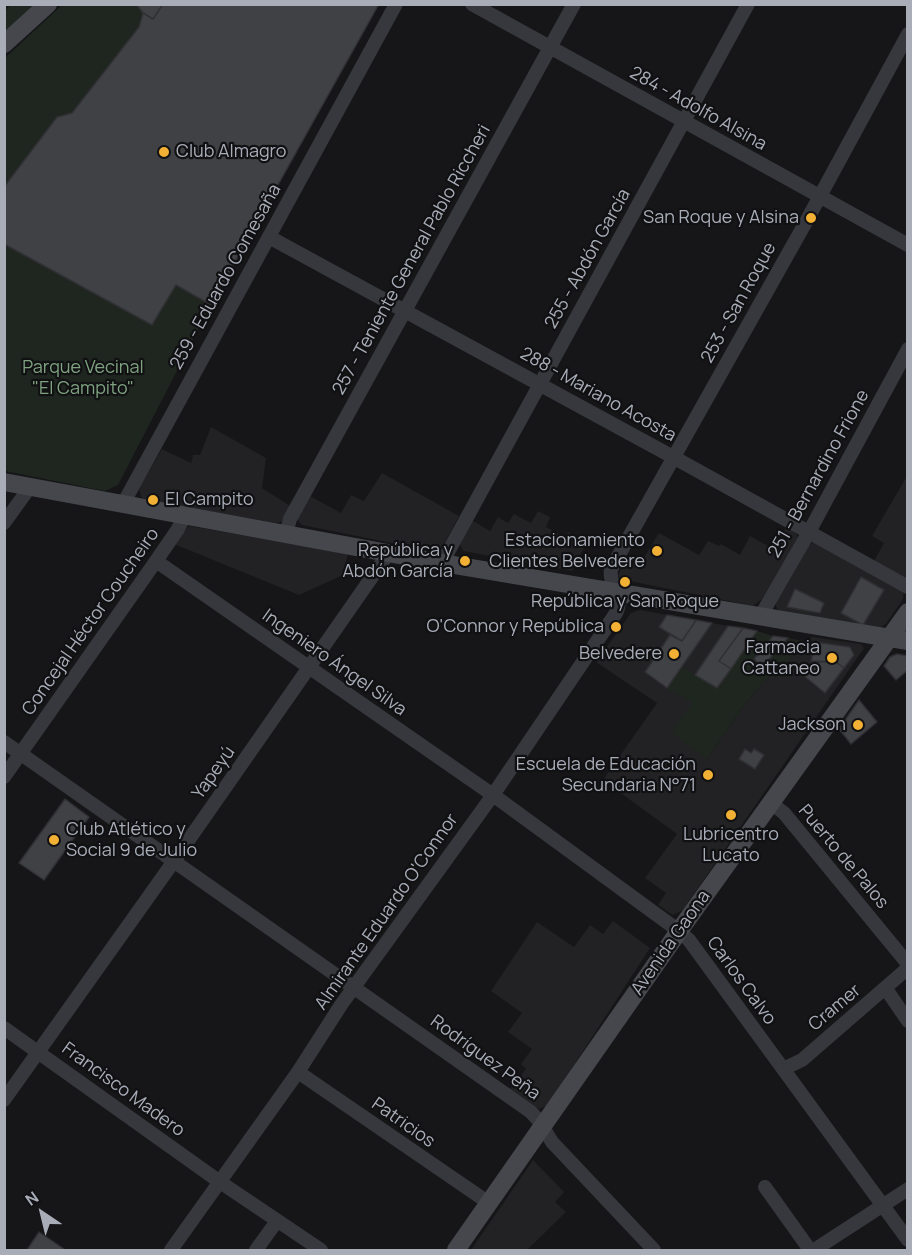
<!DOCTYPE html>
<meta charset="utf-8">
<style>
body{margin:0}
#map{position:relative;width:912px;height:1255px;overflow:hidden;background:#161618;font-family:Manrope,sans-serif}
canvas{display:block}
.frame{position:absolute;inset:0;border:6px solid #a8adb8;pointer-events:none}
.north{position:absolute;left:12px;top:1183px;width:60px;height:60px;-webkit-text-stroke:4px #111113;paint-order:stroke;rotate:325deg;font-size:16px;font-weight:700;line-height:24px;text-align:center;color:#a8adb8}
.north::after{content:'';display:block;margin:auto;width:21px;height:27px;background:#a8adb8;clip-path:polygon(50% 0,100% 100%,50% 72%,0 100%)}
</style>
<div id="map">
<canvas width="912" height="1255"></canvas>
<div class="frame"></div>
<div class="north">N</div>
</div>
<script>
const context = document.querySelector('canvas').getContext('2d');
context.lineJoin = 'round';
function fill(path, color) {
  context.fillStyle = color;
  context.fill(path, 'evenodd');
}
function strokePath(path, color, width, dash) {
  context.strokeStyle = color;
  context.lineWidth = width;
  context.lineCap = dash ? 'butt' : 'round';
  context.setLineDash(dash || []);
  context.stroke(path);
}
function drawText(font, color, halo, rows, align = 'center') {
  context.font = font + ' Manrope,sans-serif';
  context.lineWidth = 4.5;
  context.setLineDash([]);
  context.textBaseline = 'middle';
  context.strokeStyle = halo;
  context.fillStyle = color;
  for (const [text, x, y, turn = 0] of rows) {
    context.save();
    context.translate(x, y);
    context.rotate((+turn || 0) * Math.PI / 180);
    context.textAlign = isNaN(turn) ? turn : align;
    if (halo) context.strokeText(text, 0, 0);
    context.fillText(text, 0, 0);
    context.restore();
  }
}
const built = new Path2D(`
 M 211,427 L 266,458 L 262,488 L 292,507 L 284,521 L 276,523 L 146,500 L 141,497 L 139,488 L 162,449 L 191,463 L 193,455 L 200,455 Z
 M 382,473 L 459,516 L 442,548 L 432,551 L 302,525 L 299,522 L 297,518 L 308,495 L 341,513 L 351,495 L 364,501 Z
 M 907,476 L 907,580 L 874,561 L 884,543 L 872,536 Z
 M 538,511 L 550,517 L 546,527 L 564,537 L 568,532 L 587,542 L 572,571 L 463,551 L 460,544 L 470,519 L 490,531 L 498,517 L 508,523 L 514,514 L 531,523 Z
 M 189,526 L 348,553 L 343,575 L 299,595 L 174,544 Z
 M 787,526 L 797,535 L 798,540 L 762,599 L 753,606 L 620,579 L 618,575 L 629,554 L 642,561 L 659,533 L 699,555 L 708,541 L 719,546 L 721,544 L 740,555 L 750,536 L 773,549 Z
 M 812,543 L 816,543 L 904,589 L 903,599 L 886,624 L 877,630 L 778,611 L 775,604 L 808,545 Z
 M 640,610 L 728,626 L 695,675 L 683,667 L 707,759 L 745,704 L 763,683 L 812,637 L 861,644 L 864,648 L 683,910 L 673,915 L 658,905 L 666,893 L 645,878 L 677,834 L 603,780 L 657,703 L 596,662 L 631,613 Z
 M 613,921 L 650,948 L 548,1105 L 539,1109 L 510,1089 L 526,1069 L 521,1064 L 532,1049 L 508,1032 L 522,1013 L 491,991 L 537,922 L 574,947 L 590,925 L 603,934 Z
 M 533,1160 L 564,1192 L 555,1202 L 566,1212 L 527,1250 L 471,1250 Z`);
const green = new Path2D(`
 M 10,5 L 43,5 L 5,39 L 5,11 Z
 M 62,5 L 136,5 L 143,13 L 139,27 L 72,113 L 5,187 L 5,58 Z
 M 4,244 L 176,285 L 211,305 L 118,485 L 105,491 L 5,471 Z
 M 757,631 L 773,636 L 754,659 L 761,667 L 788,638 L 808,642 L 763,683 L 745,704 L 707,759 L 671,732 L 692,703 L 667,688 L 683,667 L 717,687 Z`);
const building = new Path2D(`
 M 136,4 L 163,4 L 153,19 L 143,13 Z
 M 163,4 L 379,4 L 211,305 L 176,285 L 152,325 L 4,244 L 4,187 L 57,117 L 72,113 L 139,27 L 143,13 L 153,19 Z
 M 861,577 L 884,590 L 863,625 L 841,613 Z
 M 795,589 L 824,603 L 820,613 L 787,607 Z
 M 667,615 L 696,620 L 682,641 L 659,627 Z
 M 696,620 L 712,623 L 667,688 L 645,672 L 670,635 L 682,641 Z
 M 728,626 L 743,628 L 719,661 L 731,669 L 717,688 L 695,675 Z
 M 743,628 L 757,631 L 731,669 L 719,661 Z
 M 773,636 L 788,638 L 762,667 L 754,659 Z
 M 815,642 L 850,647 L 854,655 L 844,668 L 836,662 L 811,661 Z
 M 897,654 L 908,656 L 908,670 L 896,680 L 884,666 L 890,657 Z
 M 811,662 L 836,662 L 844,668 L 825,693 L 803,675 L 810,667 Z
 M 859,700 L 877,722 L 851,744 L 839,729 Z
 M 745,749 L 751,753 L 754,749 L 764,755 L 755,769 L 739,759 Z
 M 65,799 L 89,817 L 44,880 L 19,863 Z
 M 39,1232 L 64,1249 L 63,1250 L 27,1250 Z`);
const street = new Path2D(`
 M 472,4 L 908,245
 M 269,237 L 673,457 L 908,587
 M 123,504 L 396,4
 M 4,523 L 30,487
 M 286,534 L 290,519 L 574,4
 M 156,561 L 493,795 L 679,931 L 689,940 L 908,1240
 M 442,563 L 748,4
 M 760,617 L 809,532 L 908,349
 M 4,742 L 531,1112 L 540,1122 L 552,1142 L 654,1250
 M 4,777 L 156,561 L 178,529 L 185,515
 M 771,803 L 784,813 L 908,964
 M 886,989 L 908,1021
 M 4,1028 L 220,1182 L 321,1250
 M 783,1069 L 802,1060 L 908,968
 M 298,1072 L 489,1203
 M 4,1100 L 174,861 L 388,554
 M 765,1187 L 810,1250
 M 171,1250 L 298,1072 L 341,1005 L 493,795 L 616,613 C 625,597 608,586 611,569 L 807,220 L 908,34
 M 256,1250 L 277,1221
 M 814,1250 L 908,1189`);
const secondary = new Path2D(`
 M 4,44 L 48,4
 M 4,482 L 442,563 L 908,641
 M 456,1250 L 679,931 L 908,612`);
const markers = [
 [164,152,6,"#f2b134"],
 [811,218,6,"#f2b134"],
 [153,500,6,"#f2b134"],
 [657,551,6,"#f2b134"],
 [465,561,6,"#f2b134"],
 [625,582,6,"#f2b134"],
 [616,627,6,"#f2b134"],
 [674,654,6,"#f2b134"],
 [832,658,6,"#f2b134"],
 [858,725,6,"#f2b134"],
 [708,775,6,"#f2b134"],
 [731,815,6,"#f2b134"],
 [54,840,6,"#f2b134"]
];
const streetNames = [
 ["284 - Adolfo Alsina",698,109,29],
 ["255 - Abdón García",588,259,-61],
 ["257 - Teniente General Pablo Riccheri",412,260,-61],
 ["259 - Eduardo Comesaña",226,277,-61],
 ["253 - San Roque",739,303,-61],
 ["288 - Mariano Acosta",598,395,29],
 ["251 - Bernardino Frione",819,474,-61],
 ["Concejal Héctor Coucheiro",91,622,-55],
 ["Ingeniero Ángel Silva",334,663,35],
 ["Yapeyú",214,773,-55],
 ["Puerto de Palos",843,857,50],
 ["Almirante Eduardo O'Connor",387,912,-55],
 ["Avenida Gaona",671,943,-55],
 ["Carlos Calvo",741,981,54],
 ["Cramer",835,1008,-40],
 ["Rodríguez Peña",485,1058,36],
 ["Francisco Madero",123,1090,36],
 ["Patricios",403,1123,35]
];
const poiNames = [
 ["Club Almagro",176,152,"left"],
 ["San Roque y Alsina",799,218],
 ["El Campito",165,500,"left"],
 ["Estacionamiento",645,541],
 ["Clientes Belvedere",645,562],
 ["República y",453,551],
 ["Abdón García",453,572],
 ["República y San Roque",625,602,"center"],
 ["O'Connor y República",604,627],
 ["Farmacia",820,648],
 ["Cattaneo",820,669],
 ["Belvedere",662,654],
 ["Jackson",846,725],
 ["Escuela de Educación",696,765],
 ["Secundaria N°71",696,786],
 ["Club Atlético y",66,830,"left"],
 ["Social 9 de Julio",66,851,"left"],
 ["Lubricentro",731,835,"center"],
 ["Lucato",731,856,"center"]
];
const parkNames = [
 ["Parque Vecinal",83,368],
 ["\"El Campito\"",83,389]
];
fill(built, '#222225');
fill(green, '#1e261f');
fill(building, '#404145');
strokePath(building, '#303034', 1.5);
strokePath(street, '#37383d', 14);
strokePath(secondary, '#45474d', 18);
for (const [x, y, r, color] of markers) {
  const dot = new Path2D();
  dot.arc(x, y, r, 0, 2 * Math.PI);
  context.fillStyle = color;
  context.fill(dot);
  strokePath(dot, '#111113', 2);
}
drawText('18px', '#a8adb8', '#111113', streetNames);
drawText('18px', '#a8adb8', '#111113', poiNames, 'right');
drawText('18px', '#7fa381', '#111113', parkNames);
</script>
